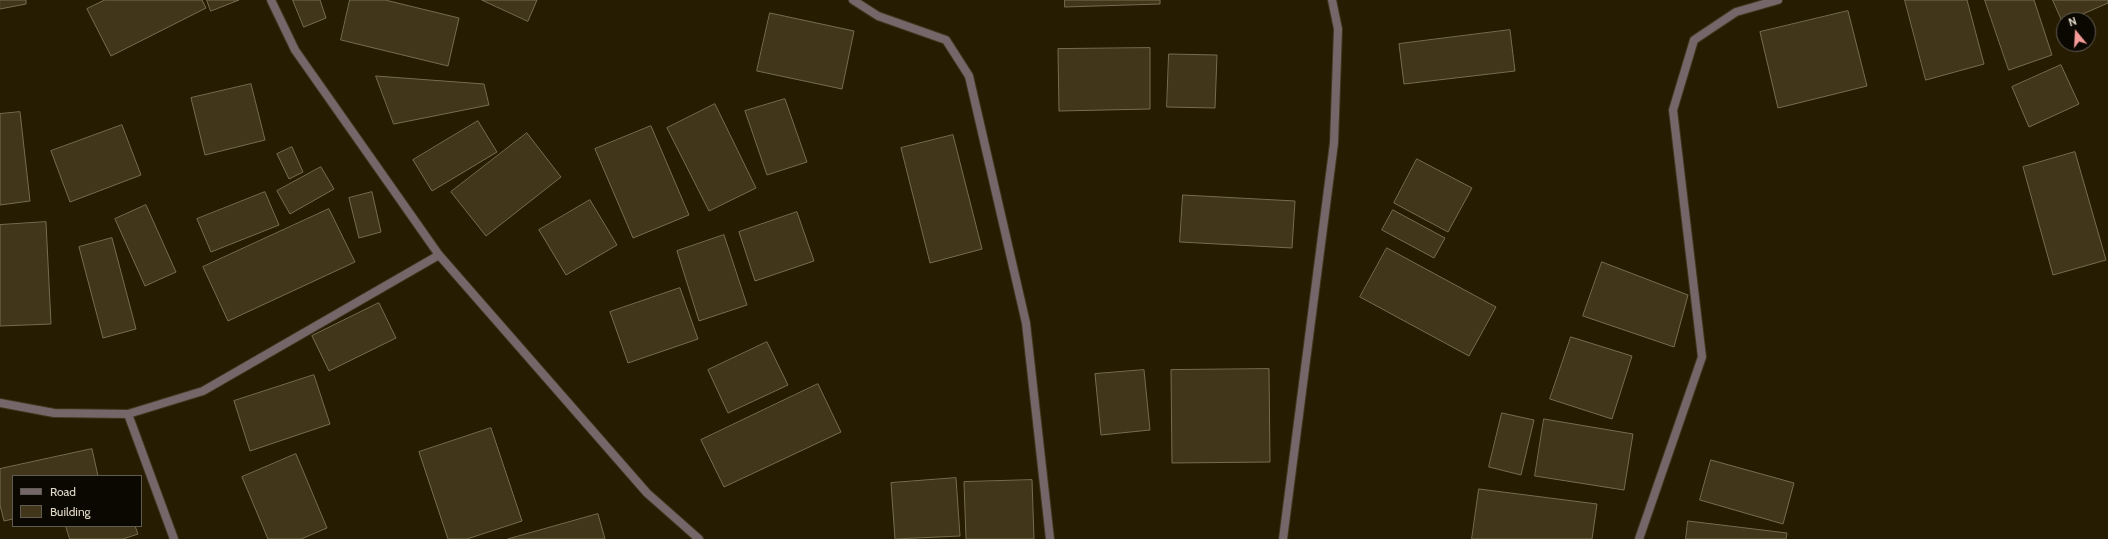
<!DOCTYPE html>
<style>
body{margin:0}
#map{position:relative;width:2108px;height:539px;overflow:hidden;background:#261c02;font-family:Cabin,sans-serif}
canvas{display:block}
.legend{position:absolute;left:12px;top:475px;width:130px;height:52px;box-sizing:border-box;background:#0b0701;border:1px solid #615c52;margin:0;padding:5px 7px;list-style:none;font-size:12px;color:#e1dbcb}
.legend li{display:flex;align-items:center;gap:8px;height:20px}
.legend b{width:20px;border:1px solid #615c52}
.north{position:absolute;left:2056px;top:12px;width:40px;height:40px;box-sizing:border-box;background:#0b0701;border:1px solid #615c52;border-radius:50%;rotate:342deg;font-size:11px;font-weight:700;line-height:16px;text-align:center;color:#e1dbcb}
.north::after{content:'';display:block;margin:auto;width:14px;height:18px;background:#f59b9a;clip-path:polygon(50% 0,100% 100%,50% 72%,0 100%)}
</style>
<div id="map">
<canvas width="2108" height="539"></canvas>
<ul class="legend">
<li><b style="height:5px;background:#756669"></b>Road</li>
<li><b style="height:11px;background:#413619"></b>Building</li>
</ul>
<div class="north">N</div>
</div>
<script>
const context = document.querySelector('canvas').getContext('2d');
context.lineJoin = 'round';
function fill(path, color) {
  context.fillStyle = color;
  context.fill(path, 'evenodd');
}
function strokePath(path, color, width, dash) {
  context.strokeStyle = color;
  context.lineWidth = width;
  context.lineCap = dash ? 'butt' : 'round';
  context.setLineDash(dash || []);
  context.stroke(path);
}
const building = new Path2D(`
 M 0,0 L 26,0 L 26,4 L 0,9 Z
 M 105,0 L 202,0 L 206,8 L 111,56 L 87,9 Z
 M 207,0 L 239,0 L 211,11 Z
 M 293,0 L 320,0 L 326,18 L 304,27 Z
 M 350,0 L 385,0 L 459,18 L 448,66 L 341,40 Z
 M 482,0 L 537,0 L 528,21 Z
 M 1065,0 L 1160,0 L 1160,4 L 1065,7 Z
 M 1905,0 L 1967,0 L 1984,64 L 1926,80 Z
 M 1985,0 L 2034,0 L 2052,55 L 2009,70 Z
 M 2053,0 L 2108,0 L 2108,3 L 2069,20 L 2064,20 L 2063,23 Z
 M 1848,11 L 1867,86 L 1778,108 L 1760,32 Z
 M 770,13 L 854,31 L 842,89 L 757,71 Z
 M 1510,30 L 1515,71 L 1404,84 L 1399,44 Z
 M 1150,48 L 1150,109 L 1059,111 L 1058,49 Z
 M 1169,54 L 1217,55 L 1215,108 L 1167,107 Z
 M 2061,65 L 2079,104 L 2029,127 L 2012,87 Z
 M 376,76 L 484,84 L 489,105 L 394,124 Z
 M 251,84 L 265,140 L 205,155 L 191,98 Z
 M 785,99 L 807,162 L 767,175 L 745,111 Z
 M 715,104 L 756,188 L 709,211 L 667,128 Z
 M 20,112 L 30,201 L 0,205 L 0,114 Z
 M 478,121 L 497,152 L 432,191 L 413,160 Z
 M 122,125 L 141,175 L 70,202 L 51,151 Z
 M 651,126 L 689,215 L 633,238 L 595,149 Z
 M 527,133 L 561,177 L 486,236 L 451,192 Z
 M 953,135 L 982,249 L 930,263 L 901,148 Z
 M 292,147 L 303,172 L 289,179 L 277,154 Z
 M 2075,152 L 2106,260 L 2053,275 L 2023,167 Z
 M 1417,159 L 1472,188 L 1448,232 L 1394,203 Z
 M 321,167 L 334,189 L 290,214 L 277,191 Z
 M 265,192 L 279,225 L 211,252 L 197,219 Z
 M 372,192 L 381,232 L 359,238 L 349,198 Z
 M 1183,195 L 1295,201 L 1292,248 L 1180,242 Z
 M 590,200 L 617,245 L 566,275 L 539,230 Z
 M 146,205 L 176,272 L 145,286 L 115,219 Z
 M 329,209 L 355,262 L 228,321 L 203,267 Z
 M 1393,210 L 1445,238 L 1434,258 L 1382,230 Z
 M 797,212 L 814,261 L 755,281 L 739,232 Z
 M 46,222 L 51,324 L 0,326 L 0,225 Z
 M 724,235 L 747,305 L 699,321 L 677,251 Z
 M 112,238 L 136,329 L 103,338 L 79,247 Z
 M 1387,248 L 1496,307 L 1469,356 L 1360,297 Z
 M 1602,262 L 1688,295 L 1674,347 L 1583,316 Z
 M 680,288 L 698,339 L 628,363 L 610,312 Z
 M 379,303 L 396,338 L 329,371 L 312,336 Z
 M 1571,337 L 1632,356 L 1612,419 L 1550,399 Z
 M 767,342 L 788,385 L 728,413 L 708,370 Z
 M 1269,369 L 1270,462 L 1172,463 L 1171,370 Z
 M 1144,370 L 1150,430 L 1101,435 L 1095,374 Z
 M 314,375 L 330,424 L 250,451 L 234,401 Z
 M 818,384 L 841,432 L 724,487 L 701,440 Z
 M 1502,413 L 1534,420 L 1521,475 L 1489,467 Z
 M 1544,419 L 1633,434 L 1624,490 L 1535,476 Z
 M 491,428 L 522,521 L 467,539 L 448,539 L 419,452 Z
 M 92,449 L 98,476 L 13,476 L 13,519 L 4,521 L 0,505 L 0,469 Z
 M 296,454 L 327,528 L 301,539 L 268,539 L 242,477 Z
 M 1711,460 L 1794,483 L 1783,524 L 1700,500 Z
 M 956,478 L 960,536 L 895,539 L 891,483 Z
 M 1032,480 L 1034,539 L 966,539 L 964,482 Z
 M 1479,489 L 1597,504 L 1592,539 L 1472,539 Z
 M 598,514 L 605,539 L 508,539 Z
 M 1688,521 L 1787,533 L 1786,539 L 1686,539 Z
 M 66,526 L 135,526 L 138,534 L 123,539 L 70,539 Z`);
const street = new Path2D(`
 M 271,0 L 295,50 L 439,255 L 647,493 L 699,539
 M 853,0 L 878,16 L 946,40 L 969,76 L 1026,323 L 1050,539
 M 0,403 L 54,413 L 128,414 L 203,391 L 439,255
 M 128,414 L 174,539
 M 1283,539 L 1334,143 L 1338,29 L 1332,0
 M 1639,539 L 1702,357 L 1673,110 L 1694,40 L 1736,12 L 1778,0`);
fill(building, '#413619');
strokePath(building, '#776c4f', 1);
strokePath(street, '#40371e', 10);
strokePath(street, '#756669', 8);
</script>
